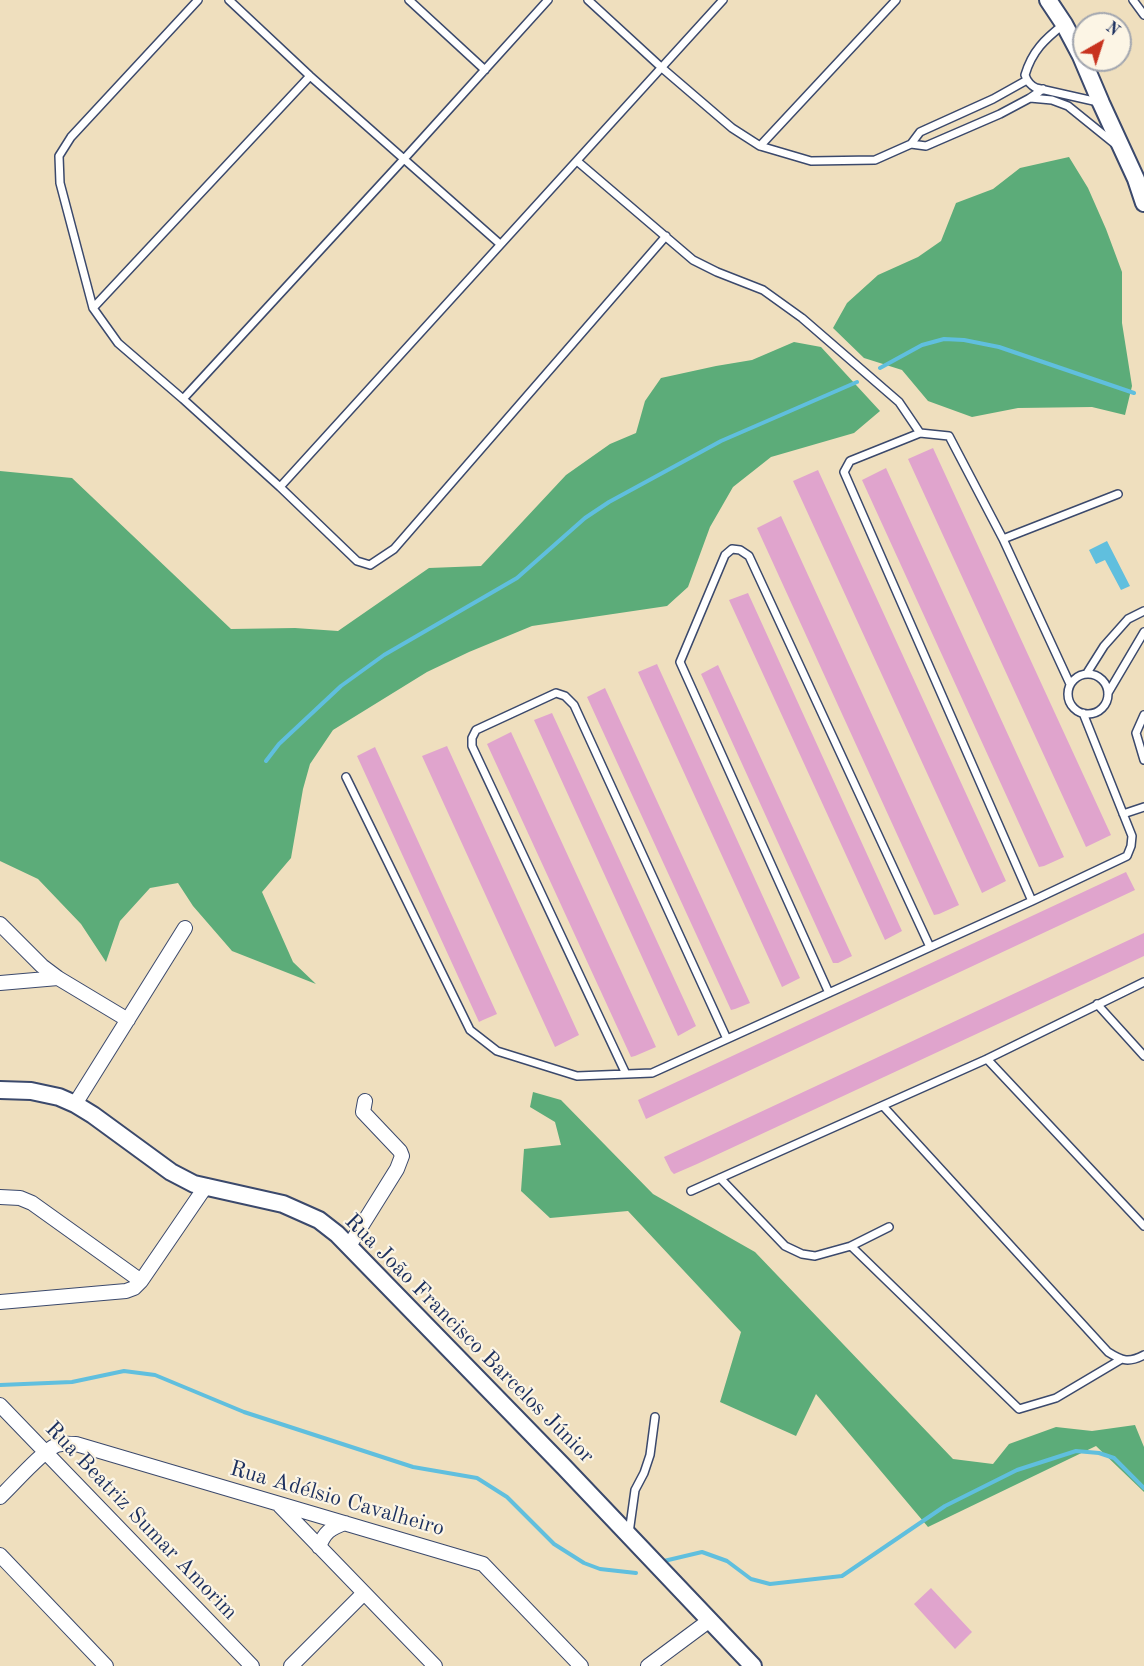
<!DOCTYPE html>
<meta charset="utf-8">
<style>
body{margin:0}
#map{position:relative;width:1144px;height:1666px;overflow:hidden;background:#efdfbe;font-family:"Old Standard TT",serif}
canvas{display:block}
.north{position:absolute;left:1072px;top:12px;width:60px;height:60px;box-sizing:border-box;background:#fcf5e5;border:2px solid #a2a6af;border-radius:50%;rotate:39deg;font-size:16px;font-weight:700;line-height:24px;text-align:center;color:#1b2f5e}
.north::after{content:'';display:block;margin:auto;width:21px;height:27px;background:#c8321e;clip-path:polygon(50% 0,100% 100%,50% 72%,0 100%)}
</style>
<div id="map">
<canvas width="1144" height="1666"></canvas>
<div class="north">N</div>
</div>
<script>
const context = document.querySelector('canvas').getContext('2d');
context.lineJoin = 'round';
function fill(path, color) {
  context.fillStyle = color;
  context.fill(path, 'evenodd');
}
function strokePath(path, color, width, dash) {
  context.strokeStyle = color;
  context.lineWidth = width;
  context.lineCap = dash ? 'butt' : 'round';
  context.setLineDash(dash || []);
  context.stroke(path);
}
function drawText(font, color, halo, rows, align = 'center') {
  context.font = font + ' "Old Standard TT",serif';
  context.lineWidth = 4.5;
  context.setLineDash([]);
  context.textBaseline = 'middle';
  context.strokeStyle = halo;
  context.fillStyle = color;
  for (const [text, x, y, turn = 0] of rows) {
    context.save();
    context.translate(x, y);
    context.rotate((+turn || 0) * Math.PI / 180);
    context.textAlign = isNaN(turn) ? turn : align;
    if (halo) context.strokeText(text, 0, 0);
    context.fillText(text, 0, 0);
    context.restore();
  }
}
const forest = new Path2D(`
 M 1069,157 L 1088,188 L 1106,229 L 1122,272 L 1122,323 L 1132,386 L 1125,415 L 1092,407 L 1018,408 L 972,417 L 928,401 L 902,370 L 864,358 L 833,328 L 847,303 L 878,275 L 918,257 L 941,241 L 956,203 L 993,189 L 1020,168 Z
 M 794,342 L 821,347 L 880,411 L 854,433 L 771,457 L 733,487 L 710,527 L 688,587 L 667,606 L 532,626 L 469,652 L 427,672 L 333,730 L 310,764 L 303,789 L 291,858 L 262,892 L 293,962 L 316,984 L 232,951 L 193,906 L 178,883 L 150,888 L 120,921 L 106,962 L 81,924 L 38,879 L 0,861 L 0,471 L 72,478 L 231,629 L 295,628 L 338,631 L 429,568 L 481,566 L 566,475 L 610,444 L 636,433 L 645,401 L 661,378 L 716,366 L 752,360 Z
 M 533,1092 L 561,1100 L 653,1194 L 755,1252 L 953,1459 L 993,1464 L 1009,1444 L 1056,1427 L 1092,1431 L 1135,1425 L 1144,1447 L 1144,1492 L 1096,1446 L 928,1527 L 816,1394 L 796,1436 L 720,1402 L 741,1332 L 628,1211 L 550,1218 L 521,1191 L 524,1149 L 561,1145 L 555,1122 L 530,1107 Z`);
const water = new Path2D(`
 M 1107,541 L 1130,586 L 1121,590 L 1105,560 L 1096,564 L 1089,550 Z`);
const stream = new Path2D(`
 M 880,368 L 922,345 L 944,339 L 964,340 L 999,347 L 1134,393
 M 266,761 L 279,744 L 341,686 L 384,655 L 517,578 L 585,518 L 609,502 L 721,441 L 857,382
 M 0,1385 L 72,1382 L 124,1371 L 155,1375 L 244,1412 L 413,1467 L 477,1478 L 507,1497 L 554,1544 L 584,1563 L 600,1569 L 636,1573
 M 664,1561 L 702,1552 L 727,1561 L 751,1579 L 770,1584 L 842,1576 L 945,1506 L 1017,1470 L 1076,1451 L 1099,1453 L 1114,1458 L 1144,1488`);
const building = new Path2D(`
 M 933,448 L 1111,835 L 1086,847 L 908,459 Z
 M 886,468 L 1064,857 L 1044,866 L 1039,867 L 862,480 Z
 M 818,470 L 1006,881 L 982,893 L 793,481 Z
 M 781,516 L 959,905 L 939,914 L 934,915 L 928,902 L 757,528 Z
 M 748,593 L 902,931 L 885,940 L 729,600 Z
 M 657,664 L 800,978 L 782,987 L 638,672 Z
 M 718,665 L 852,956 L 838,963 L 833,963 L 701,674 Z
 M 605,688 L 750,1003 L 735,1009 L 731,1010 L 587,697 Z
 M 552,713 L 696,1026 L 678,1036 L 534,720 Z
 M 511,732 L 656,1047 L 635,1056 L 631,1057 L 487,744 Z
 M 447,746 L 579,1035 L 555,1047 L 422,756 Z
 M 375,747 L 497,1014 L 483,1020 L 479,1022 L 357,756 Z
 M 1126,872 L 1135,890 L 646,1119 L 638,1100 Z
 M 1144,933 L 1144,956 L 697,1164 L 674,1174 L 671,1171 L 664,1157 Z
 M 931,1588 L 972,1632 L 955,1649 L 914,1604 Z`);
const service = new Path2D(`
 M 198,0 L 71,137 L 59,156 L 60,183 L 93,308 L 118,343 L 183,399 L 280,487 L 357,561 L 370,565 L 394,549 L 666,236
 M 229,0 L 310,76 L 500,244
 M 409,0 L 485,70
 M 588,0 L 662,68 L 732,128 L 760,146 L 811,161 L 875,160 L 911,144 L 920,132 L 993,99 L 1027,80
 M 1133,0 L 1144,15
 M 1064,24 C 1045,39 1032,51 1025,75 C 1027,81 1030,85 1036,88 L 1098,102
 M 1030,98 L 1052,100 L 1068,106 L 1115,144
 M 911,144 L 926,146 L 1000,114 L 1030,98 L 1043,89
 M 760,146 L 896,0
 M 577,161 L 693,260 L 717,272 L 763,290 L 802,318 L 899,402 L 920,433
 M 93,308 L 310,76
 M 183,399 L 404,159 L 548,0
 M 280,487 L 723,0
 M 1003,539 L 1118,494
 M 1087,673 L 1104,646 L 1128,619 L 1144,611
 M1068 694a20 20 0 1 1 40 0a20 20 0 1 1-40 0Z
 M 1108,693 L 1144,632
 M 1144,715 L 1136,733 L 1144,760
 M 346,777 L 470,1030 L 497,1051 L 577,1076 L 652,1073 L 1032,901 L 1127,856 L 1131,846 L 1132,836 L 1083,713
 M 1123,814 L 1144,807
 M 1032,901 L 844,472 L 850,461 L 920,433 L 949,436 L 1003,539 L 1070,684
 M 829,993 L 680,662 L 725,555 L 732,549 L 740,550 L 749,556 L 930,947
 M 1097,1004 L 1144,1056
 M 987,1059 L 1144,1226
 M 626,1074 L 472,746 L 472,738 L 476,730 L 556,693 L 565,696 L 574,705 L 727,1039
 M 883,1106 L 1108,1352 C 1122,1361 1129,1363 1144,1355
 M 720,1178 L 785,1246 L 802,1254 L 815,1256 L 851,1246 L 889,1227
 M 691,1191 L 987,1059 L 1144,982
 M 851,1246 L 1019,1409 L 1056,1398 L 1120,1360
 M 629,1533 L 635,1490 L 644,1473 L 650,1455 L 655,1417`);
const minor = new Path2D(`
 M 0,924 L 42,966 L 58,978 L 128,1020
 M 0,983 L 58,978
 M 75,1104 L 185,928
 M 0,1197 L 20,1198 L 32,1203 L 141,1281
 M 349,1246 L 397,1169 L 402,1156 L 400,1151 L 363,1112 L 365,1101
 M 0,1302 L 126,1291 L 134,1288 L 141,1281 L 206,1186
 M 0,1405 L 252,1666
 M 0,1497 C 12,1486 43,1450 57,1445 C 63,1443 69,1444 76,1444 L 483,1564 L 581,1666
 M 280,1506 L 435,1666
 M 319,1547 C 324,1533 330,1528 345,1523
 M 0,1555 L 106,1666
 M 291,1666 L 364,1593
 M 648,1666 L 710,1620`);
const tertiary = new Path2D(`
 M 1048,0 L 1064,24 L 1081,56 L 1101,103 L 1136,179 L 1144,203
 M 0,1090 L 31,1091 L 59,1097 L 75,1104 L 93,1115 L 171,1172 L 194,1184 L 283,1204 L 319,1220 L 337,1234 L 564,1467 L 753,1666`);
const streetNames = [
 ["Rua João Francisco Barcelos Júnior",469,1339,45],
 ["Rua Adélsio Cavalheiro",337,1499,16],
 ["Rua Beatriz Sumar Amorim",141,1521,46]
];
fill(forest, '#5cac79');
fill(water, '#60bfde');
strokePath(stream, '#60bfde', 4);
fill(building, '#e0a4cd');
strokePath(service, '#3b496c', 10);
strokePath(minor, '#3b496c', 16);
strokePath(tertiary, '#3b496c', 20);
strokePath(service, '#fff', 7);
strokePath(minor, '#fff', 14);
strokePath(tertiary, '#fff', 16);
drawText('22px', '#1b2f5e', '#fcf5e5', streetNames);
</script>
